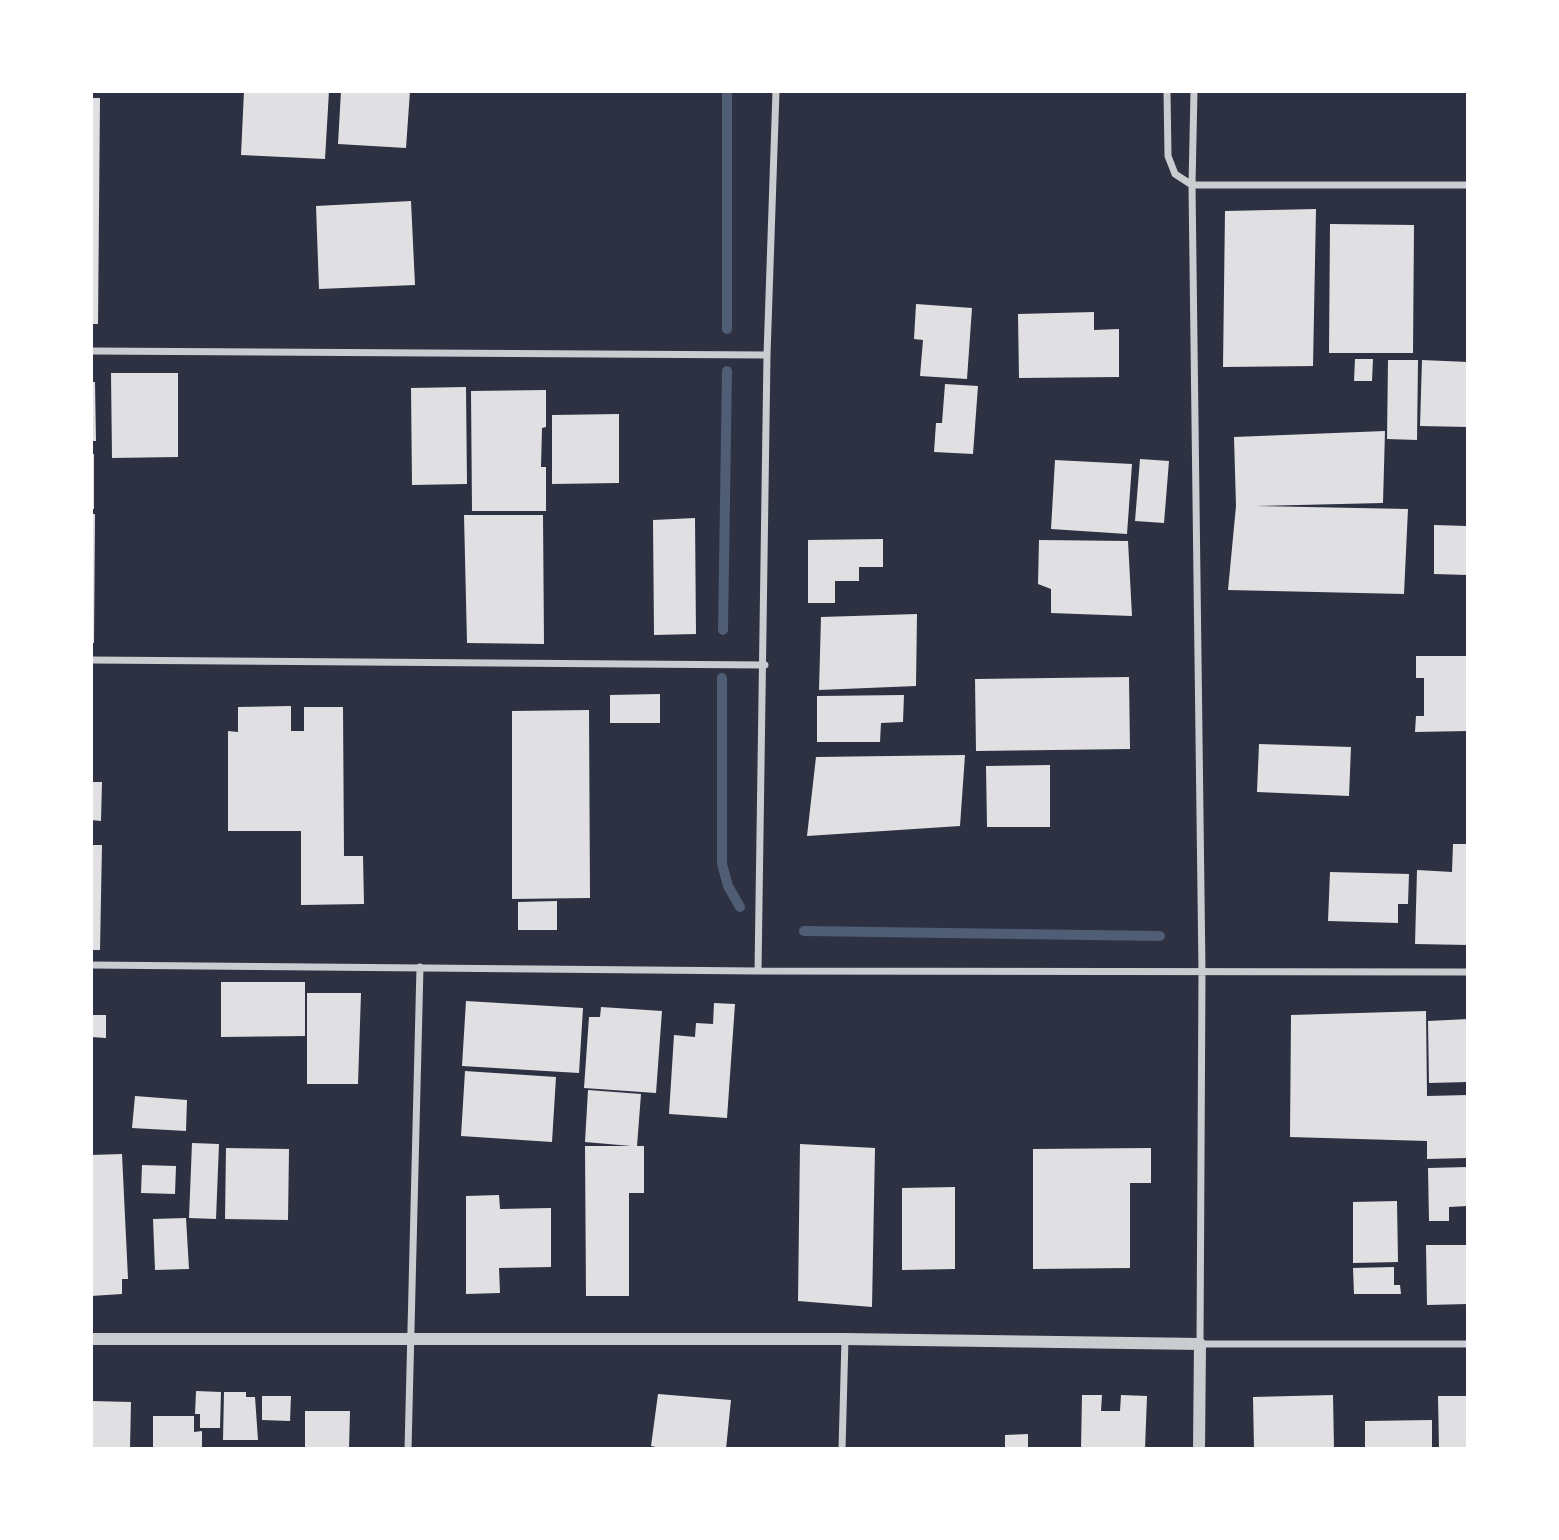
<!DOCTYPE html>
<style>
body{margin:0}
#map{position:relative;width:1559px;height:1540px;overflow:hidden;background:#2d3142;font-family:Literata,serif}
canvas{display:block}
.frame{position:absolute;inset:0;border:93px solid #fff;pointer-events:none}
</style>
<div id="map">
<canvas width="1559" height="1540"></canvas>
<div class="frame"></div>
</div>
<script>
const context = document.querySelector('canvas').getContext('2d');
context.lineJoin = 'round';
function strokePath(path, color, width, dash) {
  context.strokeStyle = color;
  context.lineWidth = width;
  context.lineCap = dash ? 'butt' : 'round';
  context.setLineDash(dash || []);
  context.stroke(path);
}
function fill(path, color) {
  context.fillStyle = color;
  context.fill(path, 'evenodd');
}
const stream = new Path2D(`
 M 727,91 L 727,329
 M 723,630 L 727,371
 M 722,678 L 722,864 L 728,886 L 740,907
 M 804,931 L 1160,936`);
const building = new Path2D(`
 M 244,91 L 329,91 L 325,159 L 241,155 Z
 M 341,91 L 410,91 L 406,148 L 338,144 Z
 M 91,98 L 100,98 L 98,324 L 91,324 Z
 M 411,201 L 415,285 L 319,289 L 316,206 Z
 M 1316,209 L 1313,366 L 1223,367 L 1225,211 Z
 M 1330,224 L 1414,225 L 1413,353 L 1329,353 Z
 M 916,304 L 972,308 L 967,379 L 920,376 L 923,340 L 914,339 Z
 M 1094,312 L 1094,330 L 1119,329 L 1119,377 L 1019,378 L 1018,314 Z
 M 1355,359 L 1373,359 L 1372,381 L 1354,381 Z
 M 1388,360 L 1418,360 L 1417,440 L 1387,439 Z
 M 1422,360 L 1468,362 L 1468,427 L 1420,426 Z
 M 111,373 L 178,373 L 178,457 L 112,458 Z
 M 91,382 L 95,382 L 96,441 L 91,441 Z
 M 945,384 L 978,386 L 973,454 L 934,452 L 936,423 L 942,423 Z
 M 466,387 L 467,484 L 412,485 L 411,388 Z
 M 546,390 L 546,427 L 542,428 L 541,467 L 546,467 L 546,511 L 472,511 L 471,391 Z
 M 619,414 L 619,483 L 552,484 L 552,415 Z
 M 1385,431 L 1383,503 L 1256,506 L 1408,509 L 1404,594 L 1228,590 L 1236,506 L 1234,437 Z
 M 91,454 L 94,454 L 94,509 L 91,509 Z
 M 1140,459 L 1169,461 L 1164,523 L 1135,521 Z
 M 1055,460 L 1132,464 L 1127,534 L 1051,529 Z
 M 91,514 L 95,514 L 94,643 L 91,643 Z
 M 464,515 L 543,515 L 544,644 L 467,643 Z
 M 695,518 L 696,634 L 654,635 L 653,520 Z
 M 1434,525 L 1468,526 L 1468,575 L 1434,574 Z
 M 883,539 L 883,567 L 859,567 L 859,581 L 835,581 L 835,603 L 808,603 L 808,540 Z
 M 1039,540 L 1128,541 L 1132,616 L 1051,613 L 1051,589 L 1038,584 Z
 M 917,614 L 916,686 L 819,690 L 821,617 Z
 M 1416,656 L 1468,656 L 1468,731 L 1415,732 L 1416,716 L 1424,716 L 1424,678 L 1416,678 Z
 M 1129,677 L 1130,749 L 976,751 L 975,679 Z
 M 660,694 L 660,723 L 610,723 L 610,695 Z
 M 904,695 L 903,722 L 881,723 L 880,742 L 817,742 L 817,696 Z
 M 291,706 L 291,731 L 304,731 L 304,707 L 343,707 L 344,856 L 363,856 L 364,904 L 301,905 L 301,831 L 228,831 L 228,731 L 238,732 L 238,707 Z
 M 589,710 L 590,898 L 512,899 L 512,711 Z
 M 1259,744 L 1351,747 L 1349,796 L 1257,792 Z
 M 965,755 L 960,826 L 807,836 L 816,757 Z
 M 1050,765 L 1050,827 L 987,827 L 986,766 Z
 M 91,782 L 102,782 L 101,821 L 91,820 Z
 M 1453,844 L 1468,844 L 1468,945 L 1415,944 L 1417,870 L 1452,872 Z
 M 91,845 L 102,845 L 100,950 L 91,950 Z
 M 1330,872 L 1409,874 L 1408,904 L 1398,904 L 1398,923 L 1328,921 Z
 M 557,901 L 557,930 L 518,930 L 518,902 Z
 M 221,982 L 305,982 L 305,1036 L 221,1037 Z
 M 307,993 L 361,993 L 358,1084 L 307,1084 Z
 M 466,1001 L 583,1008 L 579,1073 L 462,1066 Z
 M 714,1003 L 735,1004 L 727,1118 L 669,1114 L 674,1035 L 695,1037 L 696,1023 L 713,1024 Z
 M 601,1007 L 662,1011 L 656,1093 L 584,1088 L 589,1017 L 600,1017 Z
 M 1426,1011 L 1427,1096 L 1468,1095 L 1468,1158 L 1427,1159 L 1427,1141 L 1290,1137 L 1291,1015 Z
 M 91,1015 L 106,1015 L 106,1038 L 91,1037 Z
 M 1468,1019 L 1468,1082 L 1429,1083 L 1428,1021 Z
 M 465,1071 L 556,1077 L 552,1142 L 461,1136 Z
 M 588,1090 L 641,1094 L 637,1146 L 644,1146 L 644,1193 L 629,1193 L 629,1296 L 586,1296 L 585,1146 L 631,1146 L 585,1142 Z
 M 135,1096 L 187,1100 L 186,1131 L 132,1128 Z
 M 192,1143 L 219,1144 L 216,1219 L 189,1218 Z
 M 800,1144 L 875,1148 L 872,1307 L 798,1301 Z
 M 226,1148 L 289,1149 L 288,1220 L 225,1219 Z
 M 1151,1148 L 1151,1183 L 1130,1183 L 1130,1268 L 1033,1269 L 1033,1149 Z
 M 122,1154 L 128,1279 L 122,1279 L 122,1294 L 91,1296 L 91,1155 Z
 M 142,1165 L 176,1166 L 175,1194 L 141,1193 Z
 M 1468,1167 L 1468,1206 L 1449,1207 L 1449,1221 L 1429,1221 L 1428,1168 Z
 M 955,1187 L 955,1269 L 902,1270 L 902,1188 Z
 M 499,1195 L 500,1209 L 551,1208 L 551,1267 L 499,1268 L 500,1293 L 466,1294 L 466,1196 Z
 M 1397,1201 L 1398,1262 L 1353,1263 L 1353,1202 Z
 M 186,1218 L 189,1269 L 155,1270 L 153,1219 Z
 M 1426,1245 L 1468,1245 L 1468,1304 L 1427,1305 Z
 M 1394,1267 L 1394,1285 L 1400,1285 L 1401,1294 L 1354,1294 L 1353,1268 Z
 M 196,1391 L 221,1392 L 220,1428 L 200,1428 L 200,1414 L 195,1414 Z
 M 224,1392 L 246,1392 L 246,1397 L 255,1397 L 258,1440 L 223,1440 Z
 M 658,1394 L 731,1400 L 726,1449 L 666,1449 L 651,1446 Z
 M 1082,1395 L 1102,1395 L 1101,1411 L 1120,1411 L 1121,1395 L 1147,1396 L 1145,1449 L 1081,1449 Z
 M 1333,1395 L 1334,1449 L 1254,1449 L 1253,1397 Z
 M 262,1396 L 291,1396 L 290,1421 L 262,1420 Z
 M 1438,1396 L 1468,1396 L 1468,1449 L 1439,1449 Z
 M 91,1401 L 131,1402 L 130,1449 L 91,1449 Z
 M 305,1411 L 350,1411 L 349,1449 L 305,1449 Z
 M 153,1416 L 194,1416 L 194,1432 L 202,1431 L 202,1449 L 153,1449 Z
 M 1432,1420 L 1432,1449 L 1365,1449 L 1365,1421 Z
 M 1028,1434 L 1028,1449 L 1005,1449 L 1005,1435 Z`);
const minor = new Path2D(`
 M 1167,91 L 1168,156 L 1175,174 L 1192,185 L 1468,185
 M 1194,91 L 1192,185 L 1202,972 L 1200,1344 L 1468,1344
 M 91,351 L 767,355
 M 91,660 L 765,665
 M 91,965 L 758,971 L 1468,972
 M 758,971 L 767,355 L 776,91
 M 408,1449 L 420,967
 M 842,1449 L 845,1339`);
const tertiary = new Path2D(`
 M 91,1339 L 845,1339 L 1200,1344 L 1199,1449`);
strokePath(stream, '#4f5d75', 10);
fill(building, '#e0e0e3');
strokePath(minor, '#caccd0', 7);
strokePath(tertiary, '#caccd0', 12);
</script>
